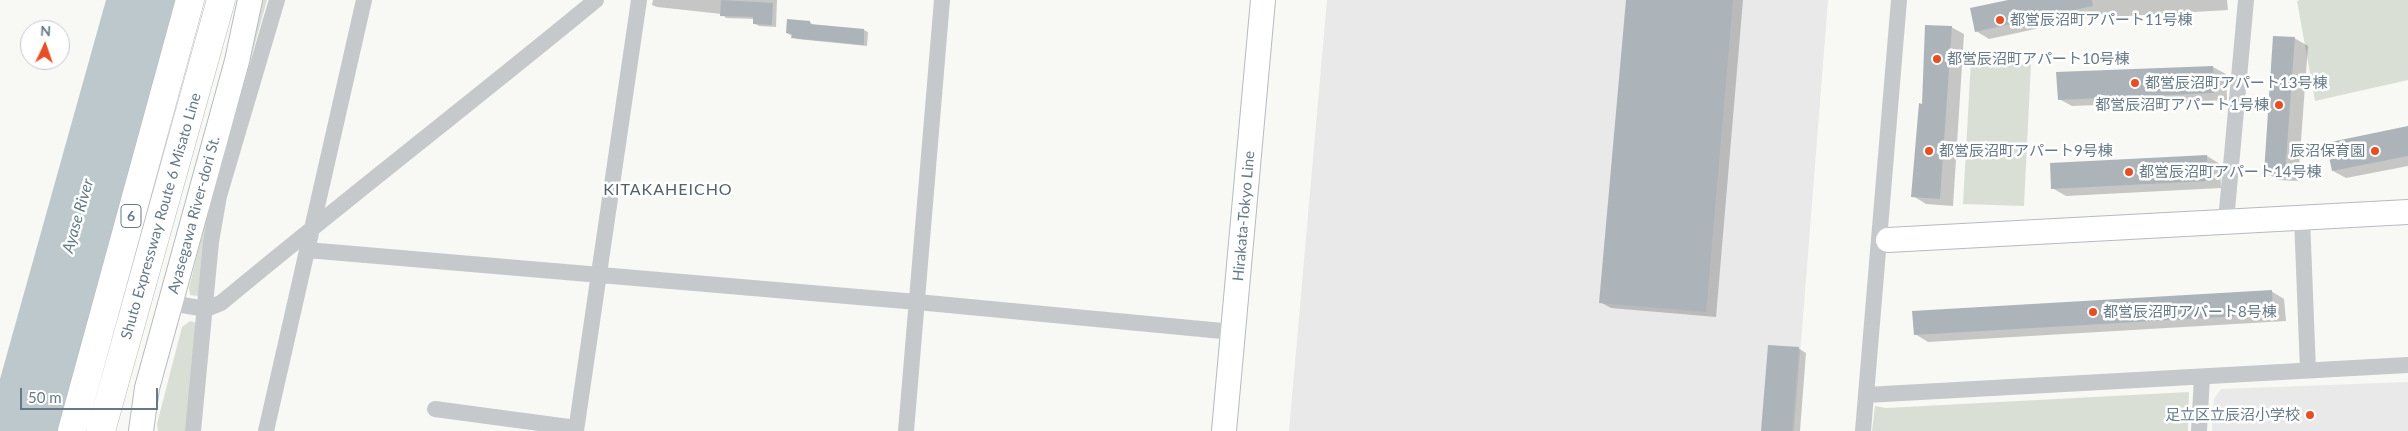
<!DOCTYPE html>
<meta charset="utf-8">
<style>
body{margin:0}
#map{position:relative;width:2408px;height:431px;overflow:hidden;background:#f8f8f5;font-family:Lato,sans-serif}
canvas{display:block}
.north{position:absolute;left:20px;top:20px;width:50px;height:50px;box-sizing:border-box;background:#fff;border:1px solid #c2c9cf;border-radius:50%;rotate:3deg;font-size:14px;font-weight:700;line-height:20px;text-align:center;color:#667987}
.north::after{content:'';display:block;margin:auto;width:18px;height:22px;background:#e84e24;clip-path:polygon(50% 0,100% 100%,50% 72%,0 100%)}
.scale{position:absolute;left:20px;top:388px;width:138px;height:22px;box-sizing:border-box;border:2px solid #667987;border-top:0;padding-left:6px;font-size:15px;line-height:18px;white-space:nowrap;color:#667987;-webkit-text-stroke:4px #fff;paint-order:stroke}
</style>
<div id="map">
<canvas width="2408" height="431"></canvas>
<div class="north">N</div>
<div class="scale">50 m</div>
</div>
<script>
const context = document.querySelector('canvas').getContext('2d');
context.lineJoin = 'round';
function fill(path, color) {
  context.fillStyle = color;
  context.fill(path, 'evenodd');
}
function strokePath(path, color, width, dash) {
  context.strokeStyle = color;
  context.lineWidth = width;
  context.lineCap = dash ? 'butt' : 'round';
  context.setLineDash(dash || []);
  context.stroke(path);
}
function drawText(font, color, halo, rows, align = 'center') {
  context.font = font + ' Lato,"Noto Sans JP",sans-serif';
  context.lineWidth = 5;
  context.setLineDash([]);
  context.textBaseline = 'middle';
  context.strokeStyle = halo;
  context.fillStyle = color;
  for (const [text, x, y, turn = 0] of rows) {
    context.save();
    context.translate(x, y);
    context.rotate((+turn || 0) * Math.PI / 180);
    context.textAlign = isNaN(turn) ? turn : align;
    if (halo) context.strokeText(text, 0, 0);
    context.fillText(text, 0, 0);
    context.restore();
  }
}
const built = new Path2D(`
 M 1327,0 L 1828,0 L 1794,431 L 1289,431 Z
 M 2408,382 L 2408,431 L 2212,431 L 2214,399 L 2221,389 Z`);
const green = new Path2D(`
 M 260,0 L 267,0 L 214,193 L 199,296 L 190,295 L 189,288 Z
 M 2300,0 L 2408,0 L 2408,80 L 2315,101 L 2297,1 Z
 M 1971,60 L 2031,63 L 2024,206 L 1963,204 Z
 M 190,321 L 197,323 L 186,431 L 158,431 L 157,424 L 182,327 Z
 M 2189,392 L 2188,431 L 1872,431 L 1875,406 L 1886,408 Z`);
const water = new Path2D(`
 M 106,0 L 177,0 L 58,431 L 0,431 L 0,379 Z`);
const shadow = new Path2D(`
 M 653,0 L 777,0 L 776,27 L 759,26 L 754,23 L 754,19 L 726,18 L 722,14 L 657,7 L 652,5 Z
 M 1627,0 L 1743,0 L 1716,317 L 1611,308 L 1600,302 Z
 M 2013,0 L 2227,0 L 2228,10 L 2111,17 L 2105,14 L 1989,39 L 1976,31 Z
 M 810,22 L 813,25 L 864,30 L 868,32 L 867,46 L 797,39 L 787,33 Z
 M 1951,27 L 1964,34 L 1953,206 L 1926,204 L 1913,196 L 1923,105 Z
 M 2294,38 L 2308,46 L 2298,181 L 2278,180 L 2265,172 Z
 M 2213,67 L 2226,74 L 2227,100 L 2072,106 L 2059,99 L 2058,73 Z
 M 2408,128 L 2408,166 L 2346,178 L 2333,171 Z
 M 2207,156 L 2220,164 L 2221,188 L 2066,196 L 2052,188 Z
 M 2271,291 L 2284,299 L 2286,321 L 1928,342 L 1915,334 Z
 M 1798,348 L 1806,353 L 1800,431 L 1763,431 Z`);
const building = new Path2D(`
 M 721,0 L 773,3 L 772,25 L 753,24 L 753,17 L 720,16 Z
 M 1626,0 L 1733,0 L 1706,312 L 1599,303 Z
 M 2008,0 L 2092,0 L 2093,6 L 1975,32 L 1970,8 Z
 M 787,19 L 810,21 L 810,24 L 864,29 L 864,45 L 791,38 L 792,34 L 786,33 Z
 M 1925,25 L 1952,26 L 1940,199 L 1911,197 L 1919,103 L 1922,104 Z
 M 2273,36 L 2295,37 L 2285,174 L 2264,173 Z
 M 2213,66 L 2214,93 L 2058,100 L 2056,72 Z
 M 2408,126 L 2408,156 L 2332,171 L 2326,143 Z
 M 2207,155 L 2208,181 L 2051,189 L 2050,163 Z
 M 2272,290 L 2273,314 L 1914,335 L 1912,311 Z
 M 1768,345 L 1799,347 L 1792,431 L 1761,431 Z`);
const street = new Path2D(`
 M 2302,218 L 2308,370
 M 2226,221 L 2246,0
 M 307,250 L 917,302 L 1233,332
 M 170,303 L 206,309 L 221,303 C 345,200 472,102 596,0
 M 1866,395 L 2408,365
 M 435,409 L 576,428
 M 193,431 L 211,242 L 219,196 L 277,0
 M 266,431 L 364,0
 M 576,431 L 639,0
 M 906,431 L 942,0
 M 1863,431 L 1899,0
 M 2199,431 L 2202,377`);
const secondary = new Path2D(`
 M 1888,240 L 2408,212
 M 141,431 L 147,388 L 237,61 L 250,0
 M 1224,431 L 1263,0`);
const highway = new Path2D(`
 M 72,431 L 190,0
 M 101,431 L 221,0`);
const markers = [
 [2000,20,5,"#e84e24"],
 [1937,59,5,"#e84e24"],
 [2135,83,5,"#e84e24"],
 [2279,105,5,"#e84e24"],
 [1929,151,5,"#e84e24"],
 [2375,151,5,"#e84e24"],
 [2129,172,5,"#e84e24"],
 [2093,312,5,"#e84e24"],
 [2310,415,5,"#e84e24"]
];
const shields = [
 [131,216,20]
];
const shieldNames = [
 ["6",131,216]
];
const poiNames = [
 ["都営辰沼町アパート11号棟",2010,20],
 ["都営辰沼町アパート10号棟",1947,59],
 ["都営辰沼町アパート13号棟",2145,83],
 ["都営辰沼町アパート1号棟",2269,105,"right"],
 ["都営辰沼町アパート9号棟",1939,151],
 ["辰沼保育園",2365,151,"right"],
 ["都営辰沼町アパート14号棟",2139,172],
 ["都営辰沼町アパート8号棟",2103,312],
 ["足立区立辰沼小学校",2300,415,"right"]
];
const streetNames = [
 ["Ayasegawa River-dori St.",194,215,-75],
 ["Shuto Expressway Route 6 Misato Line",161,216,-74],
 ["Hirakata-Tokyo Line",1244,216,-85]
];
const neighbourhoodNames = [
 ["KITAKAHEICHO",668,190]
];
const waterNames = [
 ["Ayase River",78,216,-74]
];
fill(built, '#e8e9e8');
fill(green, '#d9dfd5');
fill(water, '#bdc8cc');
fill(shadow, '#0003');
fill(building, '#acb4ba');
strokePath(secondary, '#b5bbbf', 26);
strokePath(highway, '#b8bbbe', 29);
strokePath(street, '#c5c9cc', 16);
strokePath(secondary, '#fff', 24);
strokePath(highway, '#fff', 28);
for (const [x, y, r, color] of markers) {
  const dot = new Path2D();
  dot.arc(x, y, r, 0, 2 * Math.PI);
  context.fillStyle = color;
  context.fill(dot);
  strokePath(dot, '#fff', 2);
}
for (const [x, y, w] of shields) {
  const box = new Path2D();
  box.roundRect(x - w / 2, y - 11.5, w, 23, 4);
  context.fillStyle = '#fff';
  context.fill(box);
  strokePath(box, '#667987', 1);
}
drawText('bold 14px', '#667987', null, shieldNames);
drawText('15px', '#667987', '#fff', poiNames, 'left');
drawText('15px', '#667987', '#fff', streetNames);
context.letterSpacing = '1px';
drawText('16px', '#54616b', '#fff', neighbourhoodNames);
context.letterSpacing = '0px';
drawText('italic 16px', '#627a83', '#fff', waterNames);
</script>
